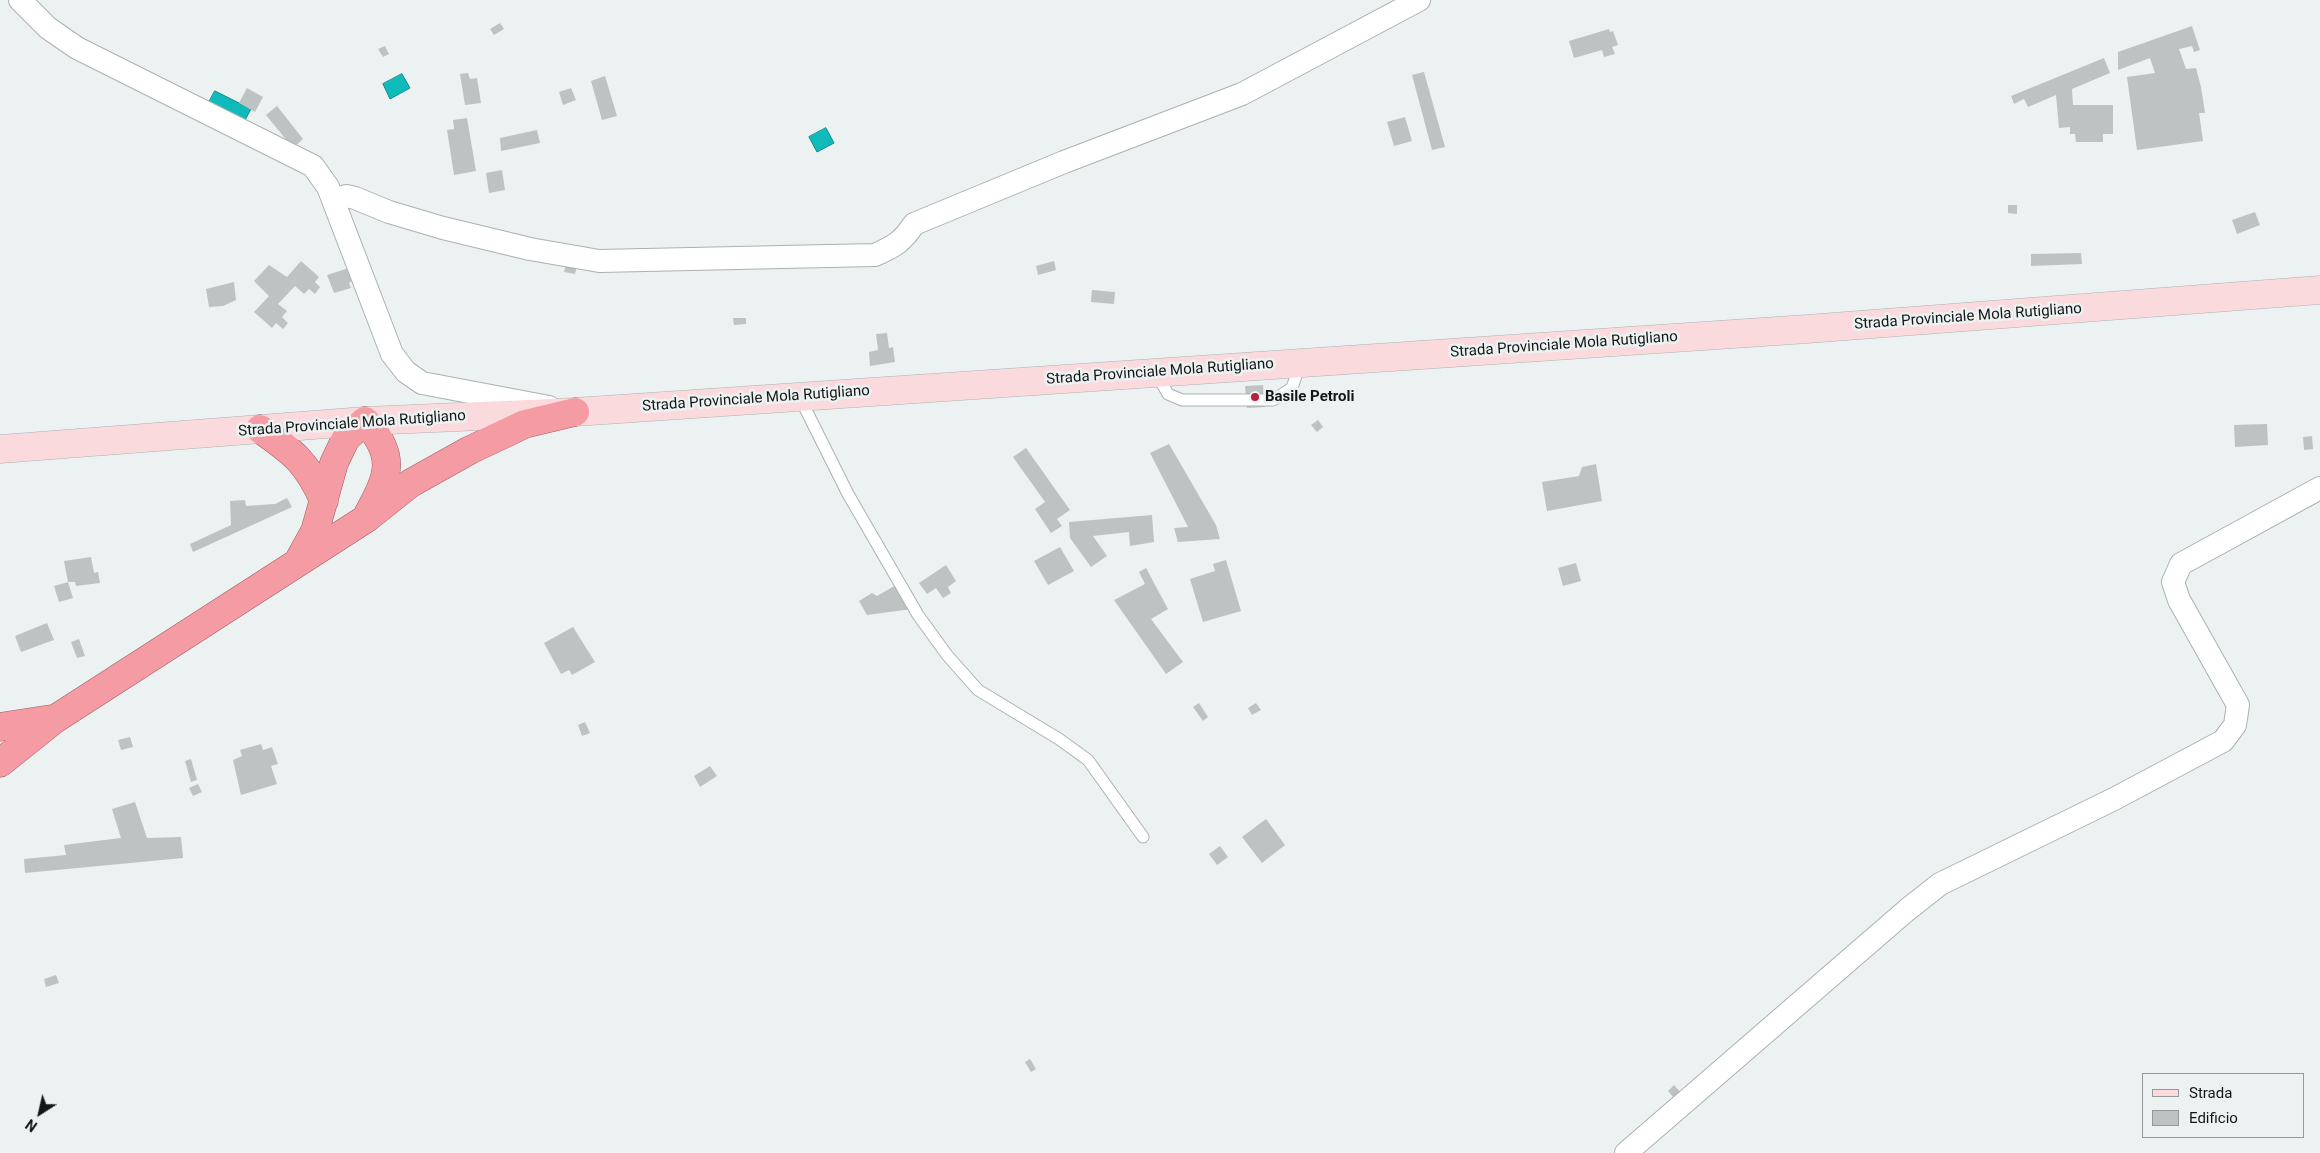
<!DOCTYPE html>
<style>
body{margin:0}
#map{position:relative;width:2320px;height:1153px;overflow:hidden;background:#ebf2f1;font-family:Roboto,sans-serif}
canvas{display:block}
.legend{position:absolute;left:2142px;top:1073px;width:162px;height:65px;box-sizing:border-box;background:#ebf2f1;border:1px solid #959a99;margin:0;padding:6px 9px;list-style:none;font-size:15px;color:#141616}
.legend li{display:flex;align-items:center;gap:10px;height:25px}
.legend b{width:25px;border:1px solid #959a99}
.north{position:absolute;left:15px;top:1088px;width:50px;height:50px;-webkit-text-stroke:4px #ebf2f1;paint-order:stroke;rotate:215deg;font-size:14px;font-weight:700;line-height:20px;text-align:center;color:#141616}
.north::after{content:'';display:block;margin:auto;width:18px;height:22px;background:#141616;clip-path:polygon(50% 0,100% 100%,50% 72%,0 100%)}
</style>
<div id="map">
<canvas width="2320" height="1153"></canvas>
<ul class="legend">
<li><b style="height:6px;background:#fbdadd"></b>Strada</li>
<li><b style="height:14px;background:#bdc3c3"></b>Edificio</li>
</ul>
<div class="north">N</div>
</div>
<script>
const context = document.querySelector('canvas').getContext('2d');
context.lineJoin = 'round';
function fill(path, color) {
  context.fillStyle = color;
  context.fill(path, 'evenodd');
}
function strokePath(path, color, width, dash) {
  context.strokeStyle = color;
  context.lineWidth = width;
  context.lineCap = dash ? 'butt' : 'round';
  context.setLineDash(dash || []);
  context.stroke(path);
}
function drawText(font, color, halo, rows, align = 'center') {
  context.font = font + ' Roboto,sans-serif';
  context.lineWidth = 5;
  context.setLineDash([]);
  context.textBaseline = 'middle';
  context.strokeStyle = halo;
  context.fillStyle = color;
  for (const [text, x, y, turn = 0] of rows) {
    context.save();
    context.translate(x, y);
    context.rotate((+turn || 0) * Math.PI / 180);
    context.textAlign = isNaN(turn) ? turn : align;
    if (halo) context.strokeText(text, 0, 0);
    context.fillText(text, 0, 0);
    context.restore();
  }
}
const water = new Path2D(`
 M 402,74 L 410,88 L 390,99 L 383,84 Z
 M 215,91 L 251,109 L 244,122 L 208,104 Z
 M 826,128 L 834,143 L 817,152 L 809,137 Z`);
const building = new Path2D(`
 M 500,23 L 504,29 L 494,35 L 490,29 Z
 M 2192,26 L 2200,50 L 2194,52 L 2192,46 L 2179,49 L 2186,69 L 2196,68 L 2201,87 L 2205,113 L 2199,113 L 2203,141 L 2137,150 L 2127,77 L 2155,73 L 2150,58 L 2118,70 L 2118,52 Z
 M 1609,29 L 1610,32 L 1613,31 L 1618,45 L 1612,47 L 1615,54 L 1604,57 L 1602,50 L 1574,58 L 1569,41 Z
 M 385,46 L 389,54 L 383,57 L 378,49 Z
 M 2104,58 L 2110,73 L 2072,89 L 2073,105 L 2113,105 L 2113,134 L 2103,134 L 2103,142 L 2076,142 L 2075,134 L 2070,134 L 2070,127 L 2059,128 L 2056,95 L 2028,107 L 2024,99 L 2014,104 L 2011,96 Z
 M 1424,72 L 1445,147 L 1432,150 L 1412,75 Z
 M 468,73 L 470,79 L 477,78 L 481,103 L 465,105 L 460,74 Z
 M 605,76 L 617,116 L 602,120 L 591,81 Z
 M 247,88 L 263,97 L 255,112 L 239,103 Z
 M 571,88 L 576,100 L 563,105 L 559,92 Z
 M 277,106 L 303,139 L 293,148 L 266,115 Z
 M 1405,117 L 1412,141 L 1394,146 L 1387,122 Z
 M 467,118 L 476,171 L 454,175 L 447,130 L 454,129 L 453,120 Z
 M 537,130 L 540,143 L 501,151 L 500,138 Z
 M 502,170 L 505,190 L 489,193 L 486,173 Z
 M 2008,205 L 2017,205 L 2017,214 L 2008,213 Z
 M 2255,212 L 2260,225 L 2237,234 L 2232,220 Z
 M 2081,253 L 2082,264 L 2031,266 L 2031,254 Z
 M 301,261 L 319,277 L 315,282 L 320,287 L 315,294 L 309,289 L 304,294 L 295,286 L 278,304 L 287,311 L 282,317 L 288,323 L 283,329 L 276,323 L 272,328 L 254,312 L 269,296 L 254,281 L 269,265 L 287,277 Z
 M 1054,261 L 1056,270 L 1038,275 L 1036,266 Z
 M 566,263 L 577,265 L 575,274 L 564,272 Z
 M 349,268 L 353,280 L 349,283 L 351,288 L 334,293 L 327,275 Z
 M 234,282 L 236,300 L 223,306 L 209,307 L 206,289 Z
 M 1092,290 L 1115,292 L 1114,304 L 1091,302 Z
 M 733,318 L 746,318 L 746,324 L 734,325 Z
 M 887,333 L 889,348 L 893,347 L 895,362 L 870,366 L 869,352 L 878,350 L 876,334 Z
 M 1263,385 L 1265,407 L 1247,408 L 1245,386 Z
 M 1318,420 L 1323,427 L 1317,432 L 1311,425 Z
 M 2267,424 L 2268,445 L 2235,447 L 2234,425 Z
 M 2312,436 L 2313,449 L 2304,450 L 2303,437 Z
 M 1169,444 L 1216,525 L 1220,539 L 1178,542 L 1174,528 L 1188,527 L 1150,453 Z
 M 1026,448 L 1070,510 L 1057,519 L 1062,526 L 1051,533 L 1035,509 L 1045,502 L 1013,457 Z
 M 1596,464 L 1602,501 L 1547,511 L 1542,482 L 1579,476 L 1582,467 Z
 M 287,498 L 292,507 L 193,552 L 190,544 L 231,525 L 230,501 L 245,500 L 246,506 L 275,504 Z
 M 1152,515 L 1154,542 L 1130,546 L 1129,532 L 1093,536 L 1107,556 L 1091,567 L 1070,538 L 1069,522 Z
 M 1060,547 L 1074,571 L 1048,585 L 1034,561 Z
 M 91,557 L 94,573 L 98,572 L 100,583 L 76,586 L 75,582 L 68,582 L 73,598 L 59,602 L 54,586 L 68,582 L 64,561 Z
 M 1226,560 L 1241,611 L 1203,622 L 1190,579 L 1215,571 L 1213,564 Z
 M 1576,563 L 1581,581 L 1563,586 L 1558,568 Z
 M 946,565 L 956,581 L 948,587 L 951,593 L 943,598 L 936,588 L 927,594 L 919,583 Z
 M 1146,568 L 1168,609 L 1151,619 L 1183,662 L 1166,674 L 1114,600 L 1145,584 L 1139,572 Z
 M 896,585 L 912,609 L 867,615 L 859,601 L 872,593 L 877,596 Z
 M 47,623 L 54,640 L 21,652 L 15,636 Z
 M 573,627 L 595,662 L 572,675 L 569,670 L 561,674 L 544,643 Z
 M 79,639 L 85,656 L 77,658 L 71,642 Z
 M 1199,703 L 1208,717 L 1203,721 L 1193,707 Z
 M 1256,703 L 1261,710 L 1252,715 L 1248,708 Z
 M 585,722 L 590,733 L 582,736 L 578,725 Z
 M 130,737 L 133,747 L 121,750 L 118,740 Z
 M 261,744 L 263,750 L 272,747 L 278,764 L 271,766 L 277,784 L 241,795 L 233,760 L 242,756 L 240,750 Z
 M 191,759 L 197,780 L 191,782 L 185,761 Z
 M 710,766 L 717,776 L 700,787 L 694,776 Z
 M 198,784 L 202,792 L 193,796 L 189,788 Z
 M 135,802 L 147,838 L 181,837 L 183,858 L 25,873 L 24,859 L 66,855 L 64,845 L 121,838 L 112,809 Z
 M 1266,819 L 1285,845 L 1262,863 L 1242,837 Z
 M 1220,846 L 1228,857 L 1217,865 L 1209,854 Z
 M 56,975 L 59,983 L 46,987 L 44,979 Z
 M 1030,1059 L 1036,1069 L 1031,1072 L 1025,1062 Z
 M 1674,1085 L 1680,1092 L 1674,1098 L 1668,1091 Z`);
const service = new Path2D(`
 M 1156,373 L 1168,394 L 1182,400 L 1273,400 L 1292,388 L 1300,364
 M 800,398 L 848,494 L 918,615 L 947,655 L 978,690 L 1059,739 L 1088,760 L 1143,837`);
const minor = new Path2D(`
 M 20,0 L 48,28 L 77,48 L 313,166 L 328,187 L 392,354 L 406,372 L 422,383 L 549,407
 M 333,200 L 346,196 L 355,198 L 389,212 L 443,228 L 530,249 L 599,261 L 875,255 C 895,246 902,242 914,224 L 1064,162 L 1242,94 L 1419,0
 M 1626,1153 L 1907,910 L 1940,884 L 2114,799 L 2223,741 L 2235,725 L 2238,705 L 2179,600 L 2173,582 L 2181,564 L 2320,488`);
const secondary = new Path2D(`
 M 0,449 L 365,421 L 575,412 L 1807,329 L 2320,290`);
const trunk = new Path2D(`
 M 260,429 C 293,452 307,462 324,501
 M 299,560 L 315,531 L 334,463 L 346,438 L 365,421 C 397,456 389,476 368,514
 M 0,727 L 51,719
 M 0,763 L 55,719 L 367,518 L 411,483 L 470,450 L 525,424 L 575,412`);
const markers = [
 [1255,397,5,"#b42243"]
];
const streetNames = [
 ["Strada Provinciale Mola Rutigliano",1968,317,-4],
 ["Strada Provinciale Mola Rutigliano",1564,345,-4],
 ["Strada Provinciale Mola Rutigliano",1160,372,-4],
 ["Strada Provinciale Mola Rutigliano",756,399,-4],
 ["Strada Provinciale Mola Rutigliano",352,424,-4]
];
const poiNames = [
 ["Basile Petroli",1265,397]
];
fill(water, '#0ebbba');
strokePath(water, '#108a89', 1);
fill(building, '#bdc3c3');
strokePath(service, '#abb1b1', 13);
strokePath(minor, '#abb1b1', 24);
strokePath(secondary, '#abb1b1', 29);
strokePath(trunk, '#a45c63', 29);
strokePath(service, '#fff', 11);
strokePath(minor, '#fff', 22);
strokePath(secondary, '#fbdadd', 28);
strokePath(trunk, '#f49ba4', 28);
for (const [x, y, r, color] of markers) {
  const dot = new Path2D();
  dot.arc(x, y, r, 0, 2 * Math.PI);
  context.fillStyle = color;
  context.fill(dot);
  strokePath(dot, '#ebf2f1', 2);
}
drawText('15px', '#141616', '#ebf2f1', streetNames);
drawText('bold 15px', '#141616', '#ebf2f1', poiNames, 'left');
</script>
